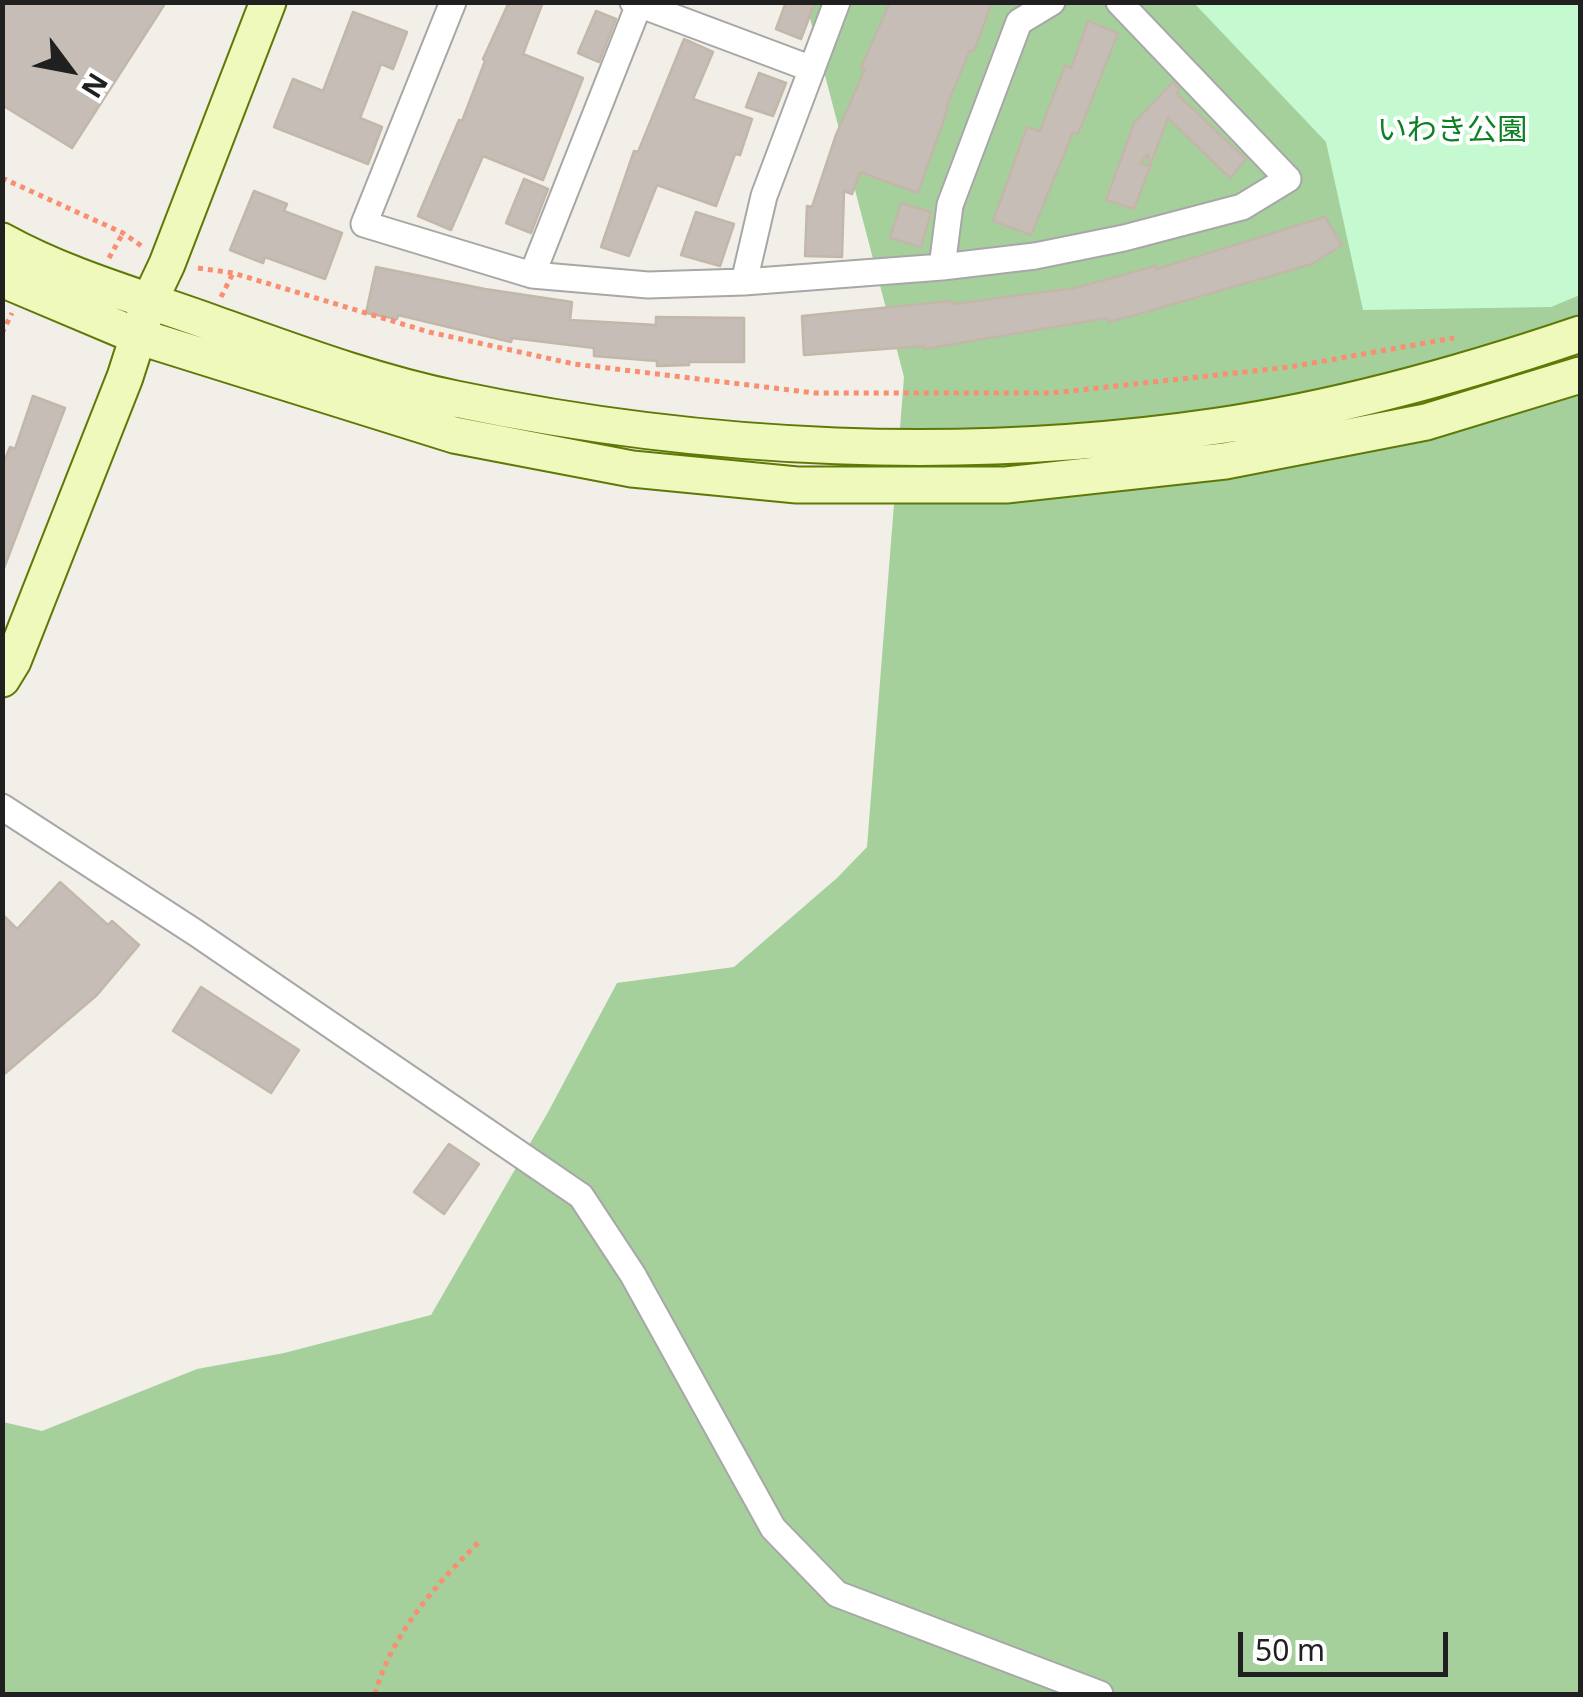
<!DOCTYPE html>
<meta charset="utf-8">
<style>
body{margin:0}
#map{position:relative;width:1583px;height:1697px;overflow:hidden;background:#f1efe7;font-family:"Noto Sans",sans-serif}
canvas{display:block}
.frame{position:absolute;inset:0;border:5px solid #202020;pointer-events:none}
.north{position:absolute;left:20px;top:20px;width:100px;height:100px;-webkit-text-stroke:8px #fff;paint-order:stroke;rotate:122deg;font-size:28px;font-weight:700;line-height:40px;text-align:center;color:#202020}
.north::after{content:'';display:block;margin:auto;width:35px;height:45px;background:#202020;clip-path:polygon(50% 0,100% 100%,50% 72%,0 100%)}
.scale{position:absolute;left:1238px;top:1632px;width:210px;height:45px;box-sizing:border-box;border:5px solid #202020;border-top:0;padding-left:12px;font-size:30px;line-height:35px;white-space:nowrap;color:#202020;-webkit-text-stroke:8px #fff;paint-order:stroke}
</style>
<div id="map">
<canvas width="1583" height="1697"></canvas>
<div class="frame"></div>
<div class="north">N</div>
<div class="scale">50 m</div>
</div>
<script>
const context = document.querySelector('canvas').getContext('2d');
context.lineJoin = 'round';
function fill(path, color) {
  context.fillStyle = color;
  context.fill(path, 'evenodd');
}
function strokePath(path, color, width, dash) {
  context.strokeStyle = color;
  context.lineWidth = width;
  context.lineCap = dash ? 'butt' : 'round';
  context.setLineDash(dash || []);
  context.stroke(path);
}
function drawText(font, color, halo, rows, align = 'center') {
  context.font = font + ' "Noto Sans","Noto Sans JP",sans-serif';
  context.lineWidth = 8;
  context.setLineDash([]);
  context.textBaseline = 'middle';
  context.strokeStyle = halo;
  context.fillStyle = color;
  for (const [text, x, y, turn = 0] of rows) {
    context.save();
    context.translate(x, y);
    context.rotate((+turn || 0) * Math.PI / 180);
    context.textAlign = isNaN(turn) ? turn : align;
    if (halo) context.strokeText(text, 0, 0);
    context.fillText(text, 0, 0);
    context.restore();
  }
}
const forest = new Path2D(`
 M 806,3 L 1580,3 L 1580,1694 L 3,1694 L 3,1422 L 42,1431 L 197,1369 L 284,1353 L 431,1315 L 547,1114 L 617,983 L 734,967 L 837,878 L 867,847 L 904,377 Z`);
const park = new Path2D(`
 M 1194,3 L 1580,3 L 1580,295 L 1551,307 L 1363,310 L 1326,142 Z`);
const building = new Path2D(`
 M 2,2 L 166,2 L 72,148 L 2,105 Z
 M 509,2 L 543,2 L 523,54 L 583,78 L 543,180 L 483,156 L 451,230 L 418,216 L 459,120 L 462,121 L 485,61 L 483,59 Z
 M 786,2 L 815,2 L 801,39 L 776,29 Z
 M 890,2 L 992,2 L 974,51 L 970,50 L 946,107 L 948,108 L 918,193 L 860,172 L 852,194 L 844,191 L 842,257 L 805,256 L 807,206 L 812,207 L 836,135 L 865,69 L 861,68 Z
 M 596,11 L 616,19 L 599,62 L 578,53 Z
 M 353,12 L 407,32 L 393,69 L 381,64 L 360,118 L 382,127 L 368,164 L 274,127 L 293,79 L 323,91 Z
 M 1088,21 L 1118,33 L 1078,134 L 1073,132 L 1031,235 L 993,221 L 1027,127 L 1040,131 L 1065,65 L 1071,68 Z
 M 684,39 L 713,52 L 693,99 L 752,119 L 740,155 L 735,154 L 716,206 L 657,185 L 629,256 L 601,247 L 634,151 L 638,152 Z
 M 759,73 L 786,83 L 773,116 L 746,107 Z
 M 1173,82 L 1179,89 L 1177,94 L 1246,159 L 1230,178 L 1168,118 L 1150,166 L 1148,154 L 1140,163 L 1150,167 L 1134,209 L 1106,200 L 1134,123 Z
 M 524,179 L 548,189 L 531,233 L 506,223 Z
 M 254,191 L 287,204 L 284,211 L 342,233 L 325,279 L 265,257 L 263,263 L 230,250 Z
 M 901,203 L 931,212 L 921,247 L 890,238 Z
 M 696,212 L 734,224 L 720,266 L 681,255 Z
 M 1325,217 L 1342,245 L 1312,264 L 1142,313 L 1108,322 L 1107,318 L 924,349 L 924,346 L 804,355 L 802,316 L 952,301 L 953,304 L 1075,288 L 1156,266 L 1157,269 Z
 M 376,267 L 485,289 L 572,302 L 570,320 L 656,325 L 656,317 L 744,318 L 744,362 L 689,362 L 689,365 L 657,366 L 657,361 L 594,356 L 594,348 L 512,338 L 511,342 L 398,315 L 397,319 L 366,313 Z
 M 33,396 L 65,408 L 4,568 L 2,467 L 10,447 L 15,449 Z
 M 60,882 L 108,925 L 112,921 L 139,945 L 97,995 L 2,1076 L 2,914 L 17,929 Z
 M 201,987 L 299,1050 L 271,1093 L 173,1031 Z
 M 449,1144 L 479,1164 L 444,1214 L 414,1192 Z`);
const path = new Path2D(`
 M 2,178 L 123,233 L 143,247
 M 109,258 L 123,233
 M 198,268 L 233,273 L 429,332 L 574,364 L 815,393 L 1052,393 L 1290,367 L 1454,338
 M 221,297 L 233,273
 M 2,333 L 12,313
 M 375,1694 C 391,1635 436,1584 479,1542`);
const street = new Path2D(`
 M 453,2 L 364,224 L 532,275 L 648,285 L 744,282 L 942,267 L 1035,256 L 1124,238 L 1242,207 L 1288,179 L 1119,2
 M 633,2 L 812,69
 M 942,267 L 950,205 L 1019,22 L 1052,2
 M 532,275 L 640,2
 M 744,282 L 764,196 L 837,2
 M 2,807 L 196,933 L 581,1196 L 633,1275 L 773,1528 L 837,1594 L 1100,1694`);
const secondary = new Path2D(`
 M 2,241 C 69,278 144,298 215,324 C 294,352 373,382 456,399 C 705,451 966,463 1218,426 C 1341,408 1462,374 1580,334
 M 2,279 L 137,336 L 454,435 L 632,469 L 797,485 L 1006,485 L 1225,461 L 1426,422 L 1580,375
 M 2,679 L 13,661 L 125,377 L 149,302 L 167,264 L 268,2`);
const parkNames = [
 ["いわき公園",1452,131]
];
fill(forest, '#a5d09c');
fill(park, '#c5f9d0');
fill(building, '#c6beb6');
strokePath(building, '#c2b7a9', 2.5);
strokePath(street, '#a7a7a7', 29);
strokePath(secondary, '#5f7906', 39);
strokePath(path, '#f98e70', 5, [5, 5]);
strokePath(street, '#fff', 25);
strokePath(secondary, '#eff9bc', 35);
drawText('30px', '#0d8024', '#fff', parkNames);
</script>
